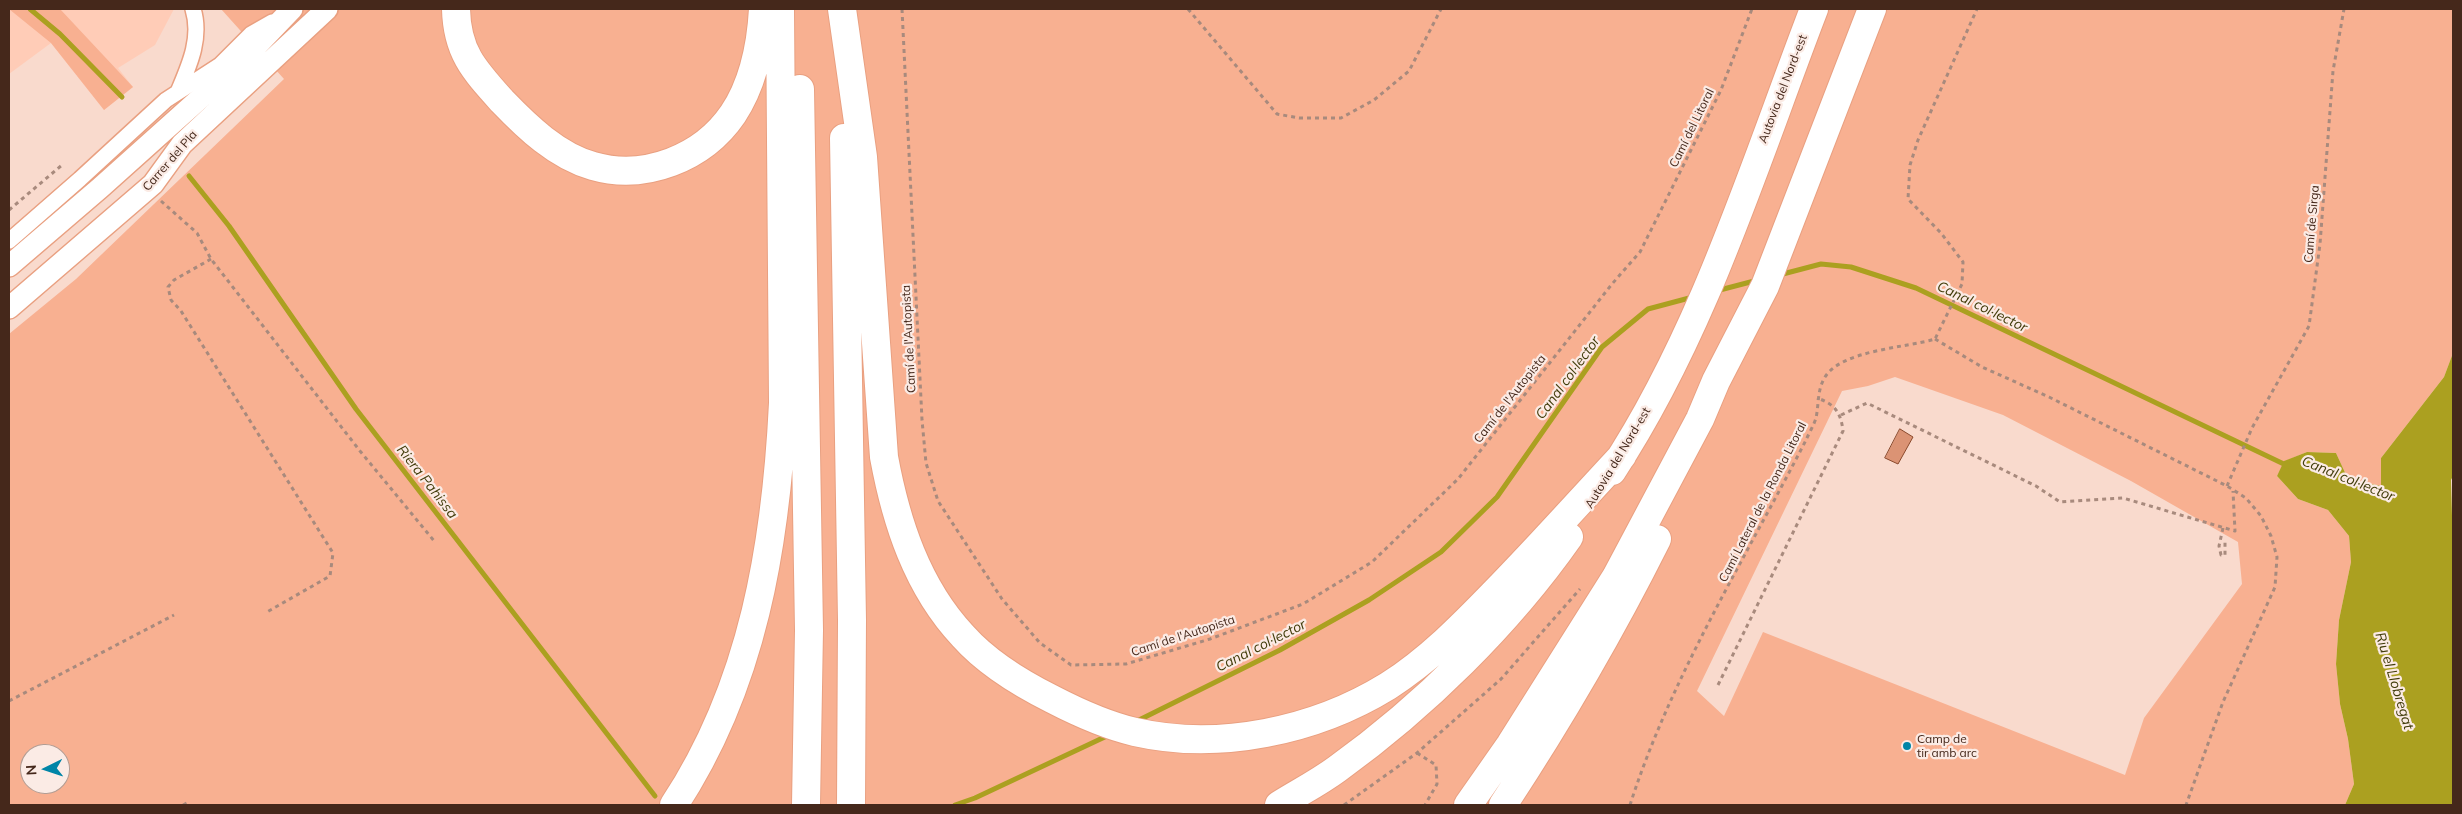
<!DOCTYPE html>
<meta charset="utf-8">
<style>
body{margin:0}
#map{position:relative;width:2462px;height:814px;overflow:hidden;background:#f9dacd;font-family:Mulish,sans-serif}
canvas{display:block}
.frame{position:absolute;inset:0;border:10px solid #45281b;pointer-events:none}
.north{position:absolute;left:20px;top:744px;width:50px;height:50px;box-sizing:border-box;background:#fbebe5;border:1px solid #b29d94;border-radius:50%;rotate:266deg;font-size:14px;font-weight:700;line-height:20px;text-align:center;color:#45281b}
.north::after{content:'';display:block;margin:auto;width:18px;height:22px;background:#0085a7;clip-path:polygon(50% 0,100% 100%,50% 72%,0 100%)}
</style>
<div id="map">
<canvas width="2462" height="814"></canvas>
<div class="frame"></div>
<div class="north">N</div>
</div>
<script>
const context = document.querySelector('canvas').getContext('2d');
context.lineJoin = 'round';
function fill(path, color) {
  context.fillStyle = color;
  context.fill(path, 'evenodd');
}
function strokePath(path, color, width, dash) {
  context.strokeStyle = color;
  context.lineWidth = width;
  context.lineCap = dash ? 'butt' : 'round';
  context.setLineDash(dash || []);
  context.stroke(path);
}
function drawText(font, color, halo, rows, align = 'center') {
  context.font = font + ' Mulish,sans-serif';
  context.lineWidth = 4.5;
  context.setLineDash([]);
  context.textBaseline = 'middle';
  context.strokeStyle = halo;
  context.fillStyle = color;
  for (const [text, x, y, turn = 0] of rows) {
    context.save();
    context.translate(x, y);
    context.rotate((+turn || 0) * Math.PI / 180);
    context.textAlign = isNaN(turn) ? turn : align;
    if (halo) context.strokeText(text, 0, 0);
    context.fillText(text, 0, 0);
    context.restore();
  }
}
const built = new Path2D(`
 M 9,9 L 174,9 L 155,45 L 118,68 L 133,87 L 104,110 L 51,43 L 9,74 Z`);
const green = new Path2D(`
 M 9,9 L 60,9 L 133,87 L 104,110 L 51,43 Z
 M 221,9 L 2453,9 L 2453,353 L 2444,377 L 2381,458 L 2381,486 L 2348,479 L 2336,453 L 2307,452 L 2285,461 L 2277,476 L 2298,499 L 2328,510 L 2349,536 L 2351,562 L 2339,620 L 2336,664 L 2340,704 L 2348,739 L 2354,784 L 2345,805 L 9,805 L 9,334 L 76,279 L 284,79 ZM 1895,377 L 2003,415 L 2131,481 L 2238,542 L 2242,584 L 2144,718 L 2125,775 L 1763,632 L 1724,716 L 1697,691 L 1842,391 L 1868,386 ZM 30,754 L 60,754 L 60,784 L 30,784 Z`);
const water = new Path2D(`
 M 2453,353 L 2453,476 L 2451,480 L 2453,551 L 2453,805 L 2345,805 L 2354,784 L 2348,739 L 2340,704 L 2336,664 L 2339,620 L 2351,562 L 2349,536 L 2328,510 L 2298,499 L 2277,476 L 2284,461 L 2307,452 L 2336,453 L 2348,479 L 2381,486 L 2381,458 L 2444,377 Z`);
const stream = new Path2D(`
 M 30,9 L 60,34 L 122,97
 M 189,176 L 229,226 L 356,409 L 655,796
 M 1779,275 L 1821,264 L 1851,267 L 1916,288 L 2288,466
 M 1716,291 L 1758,280
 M 1135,722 L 1280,650 L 1369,600 L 1441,552 L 1497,497 L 1602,347 L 1648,309 L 1693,297
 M 955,805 L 975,798 L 1109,735`);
const building = new Path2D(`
 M 1900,429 L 1913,437 L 1898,464 L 1885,458 Z`);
const path = new Path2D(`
 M 902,9 L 922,420 L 926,463 L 938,501 L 1002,599 L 1040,643 L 1071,665 L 1126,664 L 1210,639 L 1303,604 L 1372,562 L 1458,479 L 1612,284 L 1640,252 L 1721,90 L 1752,9
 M 1188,9 L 1277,114 L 1299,118 L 1341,118 L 1374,100 L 1409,71 L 1441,9
 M 161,201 L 197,233 L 211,259 L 360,451 L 435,542
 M 9,210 L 62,165
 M 211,259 L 174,280 L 168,287 L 171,300 L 181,311 L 333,553 L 330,576 L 267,612
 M 1935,339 L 1982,367 L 2049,397 L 2227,486 L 2246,498 L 2261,516 L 2271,536 L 2277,557 L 2275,587 L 2223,702 L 2186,805
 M 1841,415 L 1867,403 L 2036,486 L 2060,502 L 2123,498 L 2235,531 L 2233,491
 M 2227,486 L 2252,428 L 2309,326 L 2320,244 L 2333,71 L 2344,9
 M 2223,528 L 2219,546 L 2221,555 L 2225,555 L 2225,542
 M 1718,685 L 1843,431 C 1841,413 1835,404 1817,398
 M 9,701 L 174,615
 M 1417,753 L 1436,765 L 1437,784 L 1425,805
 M 183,805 L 187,803
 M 1344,805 L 1417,753 L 1501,679 L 1580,589
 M 1630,805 C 1671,677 1745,559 1806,440 C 1809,433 1814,425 1816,418 C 1819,404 1817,390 1825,377 C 1842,350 1905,348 1935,339 L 1962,284 L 1963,262 L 1941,233 L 1908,199 L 1910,165 L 1918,140 L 1977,9`);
const street = new Path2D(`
 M 178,92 C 189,66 202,38 193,9
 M 9,241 L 80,179 L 166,100 L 220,65 L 251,34 L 272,22`);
const secondary = new Path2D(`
 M 9,266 L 100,188 L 244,59 L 292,9
 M 9,308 L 153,184 L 182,144 L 327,9`);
const highway = new Path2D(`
 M 456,9 C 457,52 474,70 502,101 C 527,127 557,156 593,166 C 645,181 703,158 733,114 C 753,84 761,44 763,9
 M 842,9 L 863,157 L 884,457 C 896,522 917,587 963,636 C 987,663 1020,683 1052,699 C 1079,713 1105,725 1135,732 C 1219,751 1315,731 1388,686 C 1429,660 1463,625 1496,591 C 1539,547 1580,501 1622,456
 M 800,89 L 809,630 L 806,805
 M 844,138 L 852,620 L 851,805
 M 1612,471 C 1704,331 1754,165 1814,9
 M 674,805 C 753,685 776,545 783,403 L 780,9
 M 1279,805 C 1298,793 1318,783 1337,769 C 1423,707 1508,624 1569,537
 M 1468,805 L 1510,745 L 1616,577 L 1700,419 L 1716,381 L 1765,286 L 1872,9
 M 1503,805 C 1559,720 1611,631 1657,539`);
const markers = [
 [1907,746,5,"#0085a7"]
];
const streetNames = [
 ["Autovia del Nord-est",1783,89,-69],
 ["Camí del Litoral",1692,128,-64],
 ["Carrer del Pla",170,161,-49],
 ["Camí de Sirga",2312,224,-85],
 ["Camí de l'Autopista",909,339,-93],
 ["Camí de l'Autopista",1510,399,-52],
 ["Autovia del Nord-est",1618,458,-59],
 ["Camí Lateral de la Ronda Litoral",1763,502,-63],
 ["Camí de l'Autopista",1183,636,-18]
];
const poiNames = [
 ["Camp de",1917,739],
 ["tir amb arc",1917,753]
];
const waterNames = [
 ["Canal col·lector",1982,307,26],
 ["Canal col·lector",1568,378,-54],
 ["Canal col·lector",2348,479,22],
 ["Riera Pahissa",427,482,52],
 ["Canal col·lector",1261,646,-27],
 ["Riu el Llobregat",2394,681,73]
];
fill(built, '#ffccb7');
fill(green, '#f8b091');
fill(water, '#aba020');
strokePath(stream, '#aba020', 5);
fill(building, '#db9374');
strokePath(building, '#8a492c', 1);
strokePath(street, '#e9a081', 18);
strokePath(secondary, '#e9a081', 24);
strokePath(highway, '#e9a081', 30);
strokePath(path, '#a88a7d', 3, [4, 4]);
strokePath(street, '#fff', 15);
strokePath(secondary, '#fff', 21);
strokePath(highway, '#fff', 28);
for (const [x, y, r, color] of markers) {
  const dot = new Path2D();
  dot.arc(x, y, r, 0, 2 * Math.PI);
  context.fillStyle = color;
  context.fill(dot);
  strokePath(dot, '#fbebe5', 2);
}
drawText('12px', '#45281b', '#fbebe5', streetNames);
drawText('12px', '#45281b', '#fbebe5', poiNames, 'left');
drawText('italic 14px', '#413c0a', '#fbebe5', waterNames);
</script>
